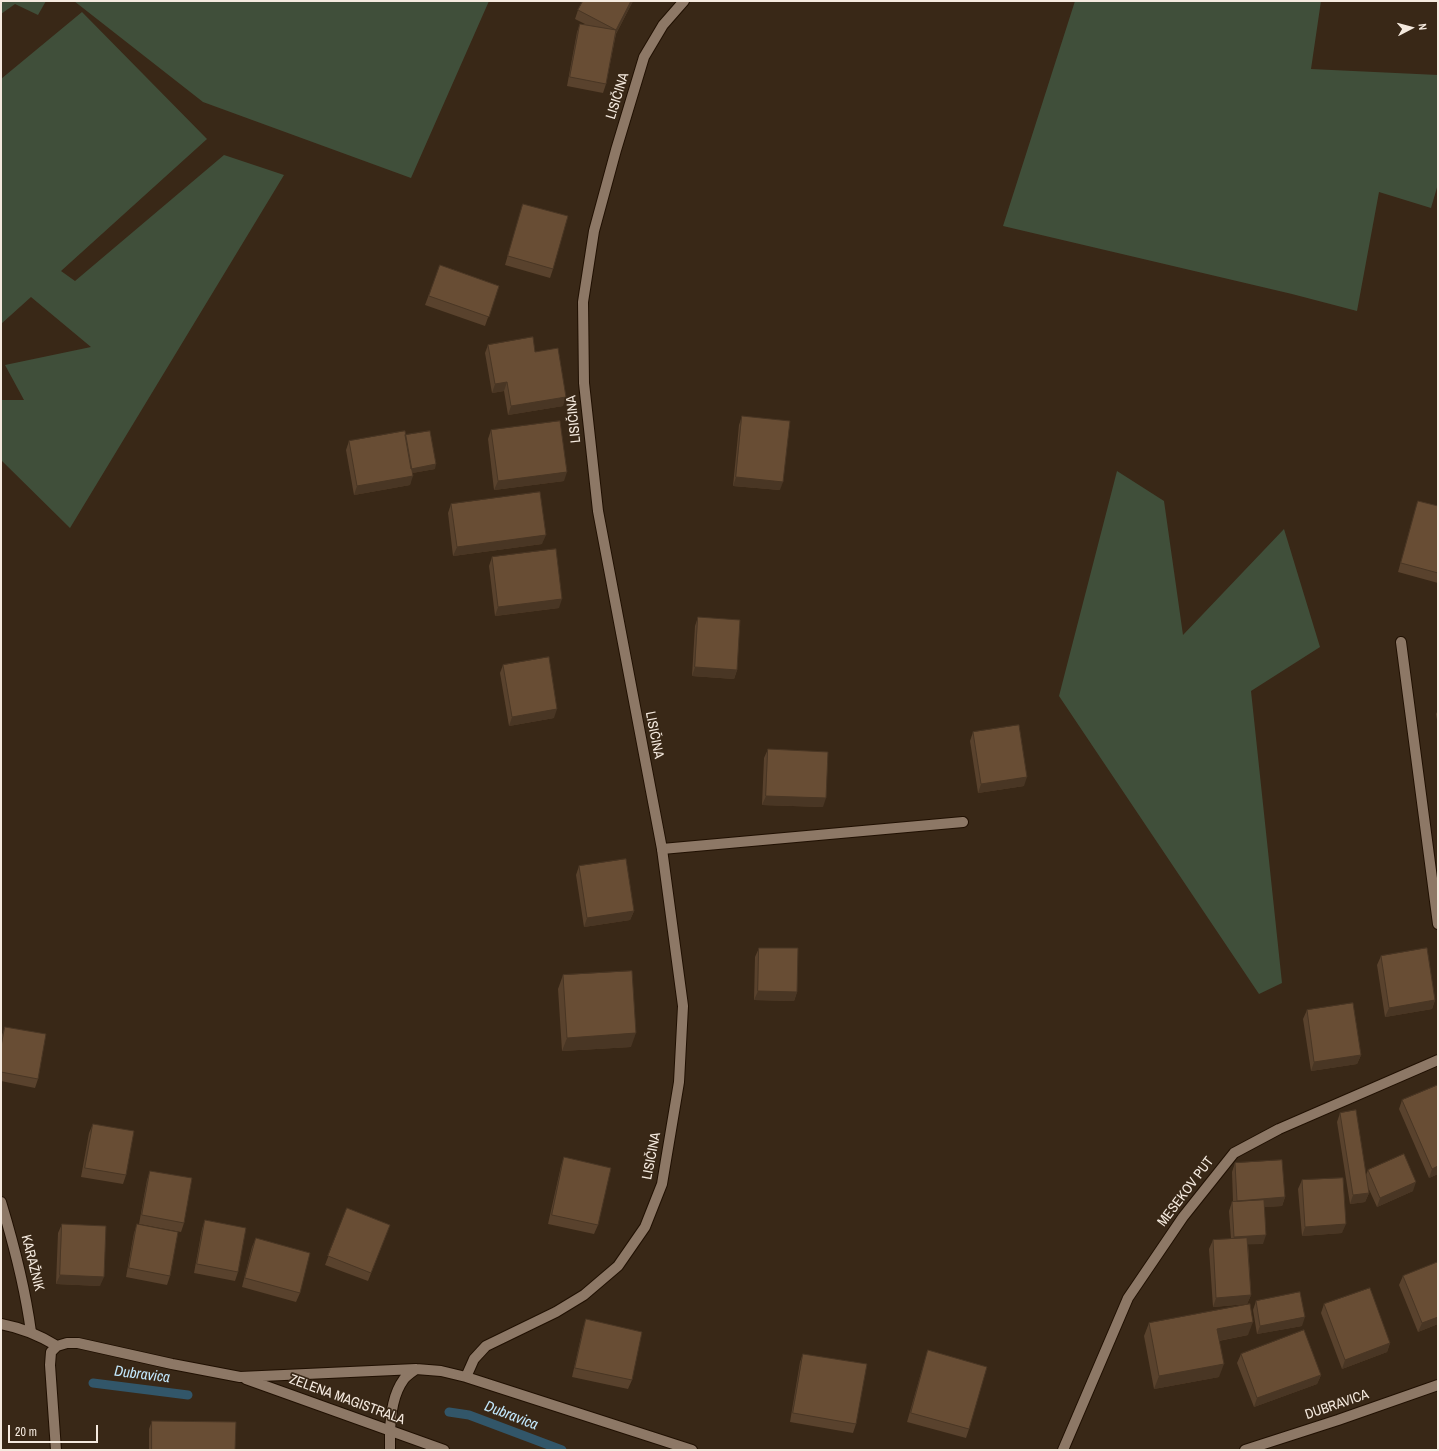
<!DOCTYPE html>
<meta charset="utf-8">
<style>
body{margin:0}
#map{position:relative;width:1439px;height:1451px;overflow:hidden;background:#392817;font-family:"Archivo Narrow",sans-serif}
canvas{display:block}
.frame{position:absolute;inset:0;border:2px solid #f5eadf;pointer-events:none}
.north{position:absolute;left:1391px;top:8px;width:40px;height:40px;-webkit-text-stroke:3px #392817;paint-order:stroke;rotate:84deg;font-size:11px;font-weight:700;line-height:16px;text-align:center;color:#f5eadf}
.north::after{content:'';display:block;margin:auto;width:14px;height:18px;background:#f5eadf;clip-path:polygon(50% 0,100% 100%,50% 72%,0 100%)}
.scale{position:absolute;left:8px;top:1425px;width:90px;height:18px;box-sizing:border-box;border:2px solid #f5eadf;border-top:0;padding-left:5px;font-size:12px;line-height:14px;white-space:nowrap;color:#f5eadf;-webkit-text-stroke:3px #392817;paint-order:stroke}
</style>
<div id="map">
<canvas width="1439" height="1451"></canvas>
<div class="frame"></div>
<div class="north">N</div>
<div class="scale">20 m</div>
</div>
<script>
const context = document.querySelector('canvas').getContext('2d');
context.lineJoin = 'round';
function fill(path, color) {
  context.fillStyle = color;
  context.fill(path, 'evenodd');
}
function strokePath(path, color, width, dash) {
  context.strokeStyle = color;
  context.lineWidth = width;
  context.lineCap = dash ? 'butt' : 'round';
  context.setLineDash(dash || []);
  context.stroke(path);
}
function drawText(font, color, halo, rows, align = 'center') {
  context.font = font + ' "Archivo Narrow",sans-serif';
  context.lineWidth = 3.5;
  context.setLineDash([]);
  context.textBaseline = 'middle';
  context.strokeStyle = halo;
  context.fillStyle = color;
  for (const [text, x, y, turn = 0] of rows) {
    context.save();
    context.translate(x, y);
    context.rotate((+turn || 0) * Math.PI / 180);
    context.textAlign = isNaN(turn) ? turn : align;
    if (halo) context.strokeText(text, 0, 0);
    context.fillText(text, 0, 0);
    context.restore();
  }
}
const green = new Path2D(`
 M 1,1 L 46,1 L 38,15 L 15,4 L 1,14 Z
 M 74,1 L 489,1 L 411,178 L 203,102 Z
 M 1075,1 L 1321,1 L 1311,69 L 1438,75 L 1438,184 L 1431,208 L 1379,192 L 1357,311 L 1292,294 L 1003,226 Z
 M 82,12 L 207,139 L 61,271 L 75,281 L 224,155 L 284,175 L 70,528 L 1,460 L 1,400 L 24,400 L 5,365 L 91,347 L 31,297 L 1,324 L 1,79 Z
 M 1117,471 L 1164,501 L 1183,635 L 1284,529 L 1320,647 L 1251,691 L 1282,983 L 1259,994 L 1059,696 Z`);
const stream = new Path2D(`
 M 93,1383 L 188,1395
 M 449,1412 L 469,1415 L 562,1450`);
const service = new Path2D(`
 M 390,1431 L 390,1450`);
const minor = new Path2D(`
 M 1401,642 L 1438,924
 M 662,849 L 963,822
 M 1,1202 C 14,1245 25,1287 31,1332
 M 1063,1450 L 1128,1298 L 1183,1217 L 1234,1153 L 1279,1129 L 1438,1060`);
const tertiary = new Path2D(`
 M 1,1324 C 22,1328 39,1335 57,1346 L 67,1343 L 78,1343 L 172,1364 L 240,1377 L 416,1369 L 441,1371 L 466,1377 L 692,1450
 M 466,1377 L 474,1359 L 486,1346 L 556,1312 L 584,1295 L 618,1266 L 645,1227 L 662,1184 L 679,1082 L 683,1006 L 662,849 L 598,511 L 584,383 L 583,302 L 594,231 L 616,150 L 644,57 L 663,25 L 684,1
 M 246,1379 L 444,1450
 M 390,1431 C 391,1413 393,1394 404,1379 C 407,1375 412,1372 416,1369
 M 56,1450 L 50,1365 L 51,1352 L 57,1346
 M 1245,1450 L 1338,1420 L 1438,1385`);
const wall = new Path2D(`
 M 633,1 L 616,34 L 606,84 L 603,93 L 567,86 L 577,32 L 580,24 L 585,24 L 575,19 L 578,10 Z
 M 523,204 L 553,269 L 550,278 L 505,265 L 520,213 Z
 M 440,265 L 499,286 L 485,326 L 425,305 Z
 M 488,345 L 535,352 L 563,406 L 508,415 L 504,391 L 492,393 L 485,353 Z
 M 742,416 L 780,490 L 733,486 L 739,425 Z
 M 491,430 L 564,481 L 494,490 L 488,439 Z
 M 405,435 L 435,469 L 412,473 L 410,485 L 354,495 L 346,450 L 349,441 Z
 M 1418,501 L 1438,506 L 1438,583 L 1398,572 L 1415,510 Z
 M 451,504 L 542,544 L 453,556 L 448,513 Z
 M 492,557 L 559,608 L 495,616 L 489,566 Z
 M 698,617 L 737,670 L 734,679 L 692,676 L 695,626 Z
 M 503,665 L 554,718 L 509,726 L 500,673 Z
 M 1438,710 L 1438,725 L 1436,714 Z
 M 973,732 L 1024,786 L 978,793 L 970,741 Z
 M 768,749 L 823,807 L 762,805 L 764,758 Z
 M 579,866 L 634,911 L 630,920 L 584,927 L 576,875 Z
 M 759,948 L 797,992 L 794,1001 L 754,1000 L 755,957 Z
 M 1381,956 L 1435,1000 L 1432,1009 L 1385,1017 L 1377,965 Z
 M 563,975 L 631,1047 L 562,1051 L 558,989 Z
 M 1307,1010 L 1361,1055 L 1357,1064 L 1311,1071 L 1303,1019 Z
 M 5,1027 L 38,1079 L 35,1088 L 1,1081 L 1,1038 Z
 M 1402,1100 L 1438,1174 L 1429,1178 L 1399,1109 Z
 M 1340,1113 L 1366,1175 L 1368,1170 L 1413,1191 L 1377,1207 L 1367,1185 L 1369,1193 L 1365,1202 L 1350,1204 L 1337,1122 Z
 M 93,1124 L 126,1175 L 123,1184 L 81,1177 L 89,1133 Z
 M 564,1157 L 598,1225 L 594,1234 L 548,1224 L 561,1166 Z
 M 1235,1163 L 1285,1197 L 1282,1206 L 1264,1207 L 1263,1244 L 1248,1244 L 1251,1295 L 1247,1304 L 1213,1307 L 1209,1249 L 1213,1240 L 1231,1239 L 1229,1211 L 1232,1202 L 1233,1202 L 1232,1172 Z
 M 150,1171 L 184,1223 L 181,1232 L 139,1224 L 147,1180 Z
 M 1302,1180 L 1342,1233 L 1302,1236 L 1298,1189 Z
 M 347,1208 L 390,1225 L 368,1281 L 325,1265 Z
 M 205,1220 L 238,1272 L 235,1281 L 194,1273 L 202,1229 Z
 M 62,1224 L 100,1286 L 56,1284 L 58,1233 Z
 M 137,1224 L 170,1276 L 167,1285 L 126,1277 L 134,1233 Z
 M 256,1238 L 300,1293 L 296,1302 L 242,1287 L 252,1247 Z
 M 1438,1262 L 1438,1324 L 1418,1332 L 1399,1285 L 1403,1276 Z
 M 1256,1301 L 1302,1326 L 1257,1334 L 1253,1310 Z
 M 1324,1304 L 1390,1343 L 1387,1352 L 1342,1369 L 1321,1313 Z
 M 586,1319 L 632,1380 L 628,1389 L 572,1377 L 583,1328 Z
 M 1149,1323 L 1248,1335 L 1219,1341 L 1219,1377 L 1154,1389 L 1144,1336 Z
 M 928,1350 L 969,1429 L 966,1438 L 907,1422 L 925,1359 Z
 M 803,1354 L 856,1424 L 853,1433 L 790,1422 L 800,1362 Z
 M 1241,1354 L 1321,1375 L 1317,1384 L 1254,1407 L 1237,1363 Z
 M 152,1421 L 235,1450 L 149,1450 L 149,1429 Z`);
const shadedWall = new Path2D(`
 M 631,1 L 633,1 L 613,39 L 616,30 Z
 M 507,382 L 504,391 L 492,393 L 495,384 Z
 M 566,397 L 563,406 L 508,415 L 511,406 Z
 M 436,464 L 435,469 L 407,474 L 409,469 Z
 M 567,472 L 564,481 L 494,490 L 498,481 Z
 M 413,476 L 410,485 L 354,495 L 357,486 Z
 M 736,477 L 783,482 L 780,490 L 733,486 Z
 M 546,535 L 542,544 L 453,556 L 457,547 Z
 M 562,599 L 559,608 L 495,616 L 498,607 Z
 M 695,667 L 737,670 L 734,679 L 692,676 Z
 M 557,709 L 554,718 L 509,726 L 512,717 Z
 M 1027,777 L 1024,786 L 978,793 L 981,784 Z
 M 766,796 L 826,798 L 823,807 L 762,805 Z
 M 634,911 L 630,920 L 584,927 L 587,918 Z
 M 758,991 L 797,992 L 794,1001 L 754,1000 Z
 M 1435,1000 L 1432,1009 L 1385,1017 L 1389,1008 Z
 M 636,1033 L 631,1047 L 562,1051 L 567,1038 Z
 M 1361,1055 L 1357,1064 L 1311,1071 L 1314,1062 Z
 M 1438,1166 L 1438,1174 L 1429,1178 L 1432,1169 Z
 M 1416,1182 L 1413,1191 L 1377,1207 L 1380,1198 Z
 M 1369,1193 L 1365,1202 L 1350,1204 L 1353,1195 Z
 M 1285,1197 L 1282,1206 L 1234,1209 L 1237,1201 Z
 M 1346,1224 L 1342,1233 L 1302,1236 L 1305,1227 Z
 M 1266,1235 L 1263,1244 L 1231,1245 L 1234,1237 Z
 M 60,1275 L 104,1277 L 100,1286 L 56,1284 Z
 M 1251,1295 L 1247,1304 L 1213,1307 L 1216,1298 Z
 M 1305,1317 L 1302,1326 L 1257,1334 L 1260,1326 Z
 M 1438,1317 L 1438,1324 L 1418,1332 L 1422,1323 Z
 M 1253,1322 L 1248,1335 L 1212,1342 L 1217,1329 Z
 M 1390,1343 L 1387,1352 L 1342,1369 L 1345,1360 Z
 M 1224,1364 L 1219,1377 L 1154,1389 L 1159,1376 Z
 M 1321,1375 L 1317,1384 L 1254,1407 L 1257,1398 Z`);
const building = new Path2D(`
 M 583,1 L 631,1 L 616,30 L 578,10 Z
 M 580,24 L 616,30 L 606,84 L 570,77 Z
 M 523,204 L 568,216 L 553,269 L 508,256 Z
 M 440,265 L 499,286 L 489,317 L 429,296 Z
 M 533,337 L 535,352 L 558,348 L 566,397 L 511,406 L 507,382 L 495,384 L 488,345 Z
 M 742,416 L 790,421 L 783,482 L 736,477 Z
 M 560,421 L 567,472 L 498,481 L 491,430 Z
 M 405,431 L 413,476 L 357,486 L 349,441 Z
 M 430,431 L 436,464 L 411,469 L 405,435 Z
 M 540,492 L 546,535 L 457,547 L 451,504 Z
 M 1418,501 L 1438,506 L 1438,573 L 1401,563 Z
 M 556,549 L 562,599 L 498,607 L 492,557 Z
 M 698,617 L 740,620 L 737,670 L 695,667 Z
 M 549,657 L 557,709 L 512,717 L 503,665 Z
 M 1019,725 L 1027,777 L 981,784 L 973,732 Z
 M 768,749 L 828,752 L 826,798 L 766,796 Z
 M 626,859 L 634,911 L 587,918 L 579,866 Z
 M 759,948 L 798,948 L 797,992 L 758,991 Z
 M 1427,948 L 1435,1000 L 1389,1008 L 1381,956 Z
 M 632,971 L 636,1033 L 567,1038 L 563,975 Z
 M 1353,1003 L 1361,1055 L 1314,1062 L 1307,1010 Z
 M 5,1027 L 46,1034 L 38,1079 L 1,1072 L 1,1047 Z
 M 1438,1085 L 1438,1166 L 1432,1169 L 1402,1100 Z
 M 1356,1110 L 1369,1193 L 1353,1195 L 1340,1113 Z
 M 93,1124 L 134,1131 L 126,1175 L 85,1168 Z
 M 1404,1154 L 1416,1182 L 1380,1198 L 1368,1170 Z
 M 564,1157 L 611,1168 L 598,1225 L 552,1215 Z
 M 1282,1160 L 1285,1197 L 1237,1201 L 1235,1163 Z
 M 150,1171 L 192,1178 L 184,1223 L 142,1215 Z
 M 1343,1178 L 1346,1224 L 1305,1227 L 1302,1180 Z
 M 1264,1200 L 1266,1235 L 1234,1237 L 1232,1202 Z
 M 347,1208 L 390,1225 L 371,1273 L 328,1256 Z
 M 205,1220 L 246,1228 L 238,1272 L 197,1264 Z
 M 62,1224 L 106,1226 L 104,1277 L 60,1275 Z
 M 137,1224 L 178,1232 L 170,1276 L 129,1268 Z
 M 256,1238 L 310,1253 L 300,1293 L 245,1278 Z
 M 1247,1238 L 1251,1295 L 1216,1298 L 1213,1240 Z
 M 1438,1262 L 1438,1317 L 1422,1323 L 1403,1276 Z
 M 1370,1288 L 1390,1343 L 1345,1360 L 1324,1304 Z
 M 1300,1292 L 1305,1317 L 1260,1326 L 1256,1301 Z
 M 1250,1304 L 1253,1322 L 1217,1329 L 1224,1364 L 1159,1376 L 1149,1323 Z
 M 586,1319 L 642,1332 L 632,1380 L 575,1368 Z
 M 1304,1330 L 1321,1375 L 1257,1398 L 1241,1354 Z
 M 928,1350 L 987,1367 L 969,1429 L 911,1413 Z
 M 803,1354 L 867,1364 L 856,1424 L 793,1413 Z
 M 152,1421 L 236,1422 L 235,1450 L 152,1450 Z`);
const streetNames = [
 ["LISIČINA",618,96,-73],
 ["LISIČINA",574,419,-96],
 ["LISIČINA",654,735,79],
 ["LISIČINA",652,1156,-79],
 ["MESEKOV PUT",1186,1192,-53],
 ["KARAŽNIK",32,1263,76],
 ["ZELENA MAGISTRALA",347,1400,20],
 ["DUBRAVICA",1337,1405,-19]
];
const waterNames = [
 ["Dubravica",142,1375,7],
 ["Dubravica",511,1416,21]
];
fill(green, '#404f3a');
strokePath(stream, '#325669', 9);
strokePath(service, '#201002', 12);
strokePath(minor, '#201002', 12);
strokePath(tertiary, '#201002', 12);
strokePath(service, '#8d7866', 10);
strokePath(minor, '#8d7866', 10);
strokePath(tertiary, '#8d7866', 10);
fill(wall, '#59422d');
fill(shadedWall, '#493624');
fill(building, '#684d34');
strokePath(building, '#493624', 1);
drawText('14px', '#f5eadf', '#392817', streetNames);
drawText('italic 15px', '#c2e8fd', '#392817', waterNames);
</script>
